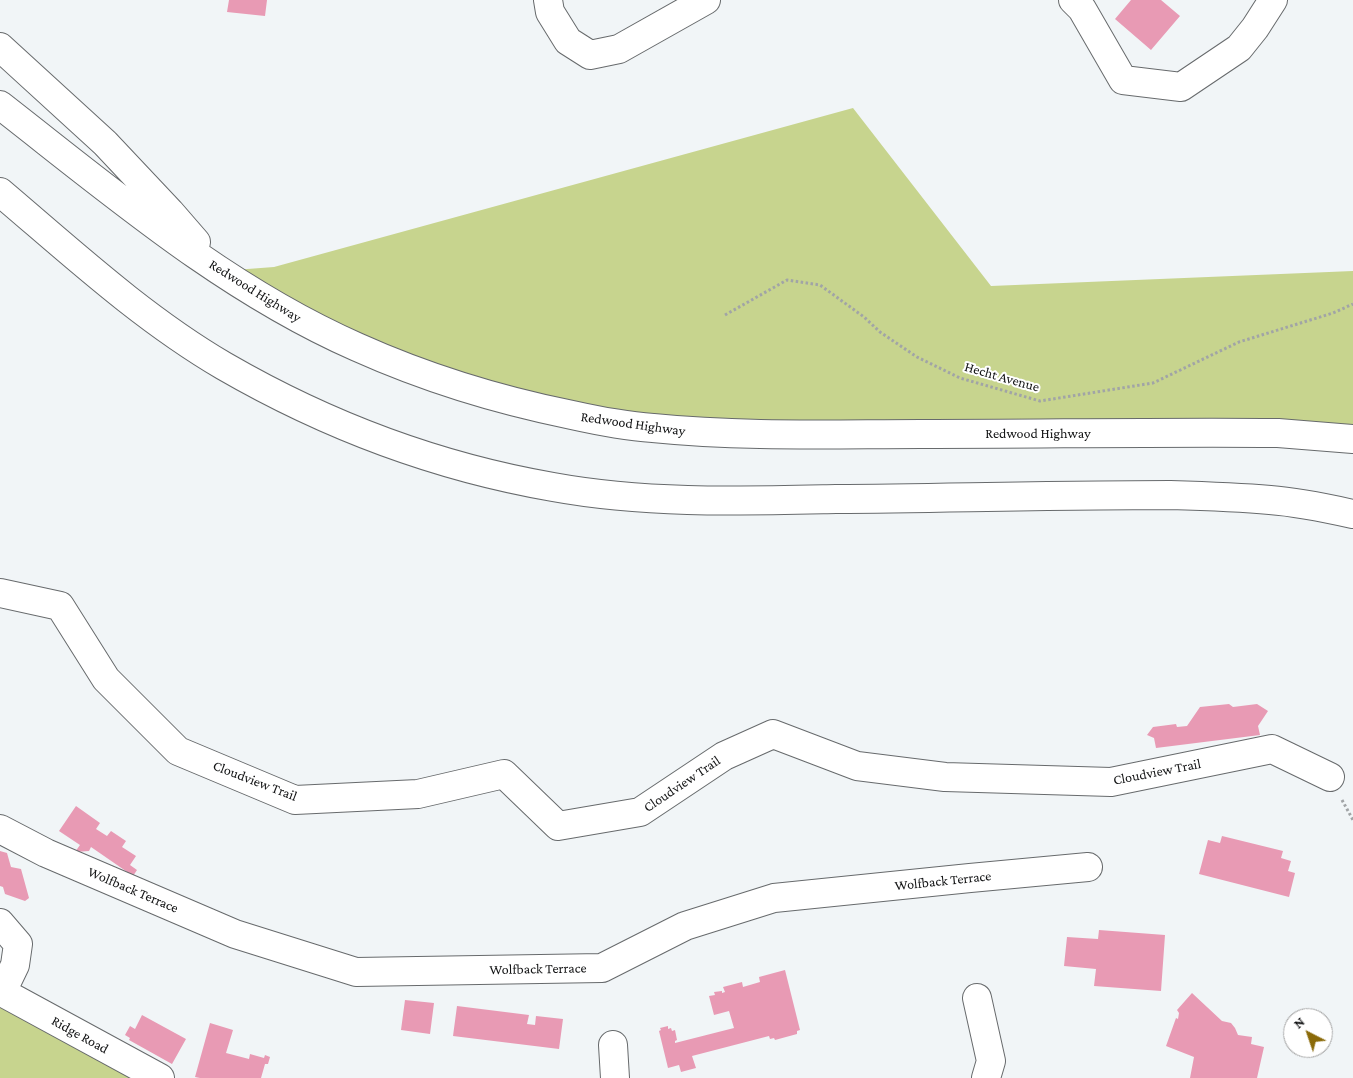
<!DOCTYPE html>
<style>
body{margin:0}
#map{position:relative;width:1353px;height:1078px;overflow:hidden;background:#f1f5f7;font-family:"Crimson Pro",serif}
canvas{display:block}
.north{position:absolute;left:1283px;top:1008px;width:50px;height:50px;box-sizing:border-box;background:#fff;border:1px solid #a1a1a1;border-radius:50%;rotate:319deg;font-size:14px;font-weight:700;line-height:20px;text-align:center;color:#131415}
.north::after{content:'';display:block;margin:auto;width:18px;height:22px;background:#8a6a09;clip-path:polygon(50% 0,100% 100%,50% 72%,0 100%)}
</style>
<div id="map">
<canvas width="1353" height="1078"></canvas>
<div class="north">N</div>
</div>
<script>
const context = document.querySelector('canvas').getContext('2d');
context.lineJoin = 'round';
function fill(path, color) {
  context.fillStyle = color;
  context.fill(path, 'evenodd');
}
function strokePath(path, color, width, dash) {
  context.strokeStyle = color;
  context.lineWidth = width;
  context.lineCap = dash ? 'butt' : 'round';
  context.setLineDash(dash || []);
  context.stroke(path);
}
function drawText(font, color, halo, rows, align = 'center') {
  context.font = font + ' "Crimson Pro",serif';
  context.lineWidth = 4;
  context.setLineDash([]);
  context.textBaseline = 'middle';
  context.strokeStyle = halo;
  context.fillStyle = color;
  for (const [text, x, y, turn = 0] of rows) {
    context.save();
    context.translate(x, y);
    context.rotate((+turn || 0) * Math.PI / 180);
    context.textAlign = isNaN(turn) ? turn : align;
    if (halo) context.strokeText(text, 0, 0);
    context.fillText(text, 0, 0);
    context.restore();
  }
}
const green = new Path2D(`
 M 853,108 L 991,286 L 1353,271 L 1353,439 L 802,434 L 499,398 L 221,271 L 274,267 Z
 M 0,991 L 160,1078 L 0,1078 Z`);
const building = new Path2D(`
 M 229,0 L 267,0 L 265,16 L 227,12 Z
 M 1131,0 L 1161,0 L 1180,16 L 1151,50 L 1115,19 Z
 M 1229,704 L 1233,707 L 1257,704 L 1268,711 L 1258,726 L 1260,735 L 1156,748 L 1154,738 L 1147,735 L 1153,727 L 1176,724 L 1177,727 L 1187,726 L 1200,707 Z
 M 76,806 L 100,823 L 96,829 L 107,836 L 111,831 L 126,841 L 122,847 L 136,856 L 130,865 L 137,870 L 133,876 L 91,847 L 89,851 L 75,852 L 80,845 L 59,831 Z
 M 1222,836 L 1283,851 L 1281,858 L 1291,861 L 1288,871 L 1295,873 L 1289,897 L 1199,874 L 1208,840 L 1220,843 Z
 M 0,851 L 7,853 L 11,867 L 21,869 L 29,898 L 25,901 L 5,894 L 3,887 L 0,886 Z
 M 1099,930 L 1165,935 L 1161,991 L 1094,986 L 1096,969 L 1064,966 L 1067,937 L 1098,939 Z
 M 785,970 L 800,1030 L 797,1031 L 797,1034 L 775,1040 L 774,1038 L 770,1039 L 769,1036 L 692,1056 L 696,1068 L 681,1072 L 679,1065 L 668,1068 L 659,1031 L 661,1030 L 660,1028 L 668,1026 L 668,1029 L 671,1028 L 672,1031 L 675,1030 L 677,1040 L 675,1041 L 675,1043 L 734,1028 L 729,1011 L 714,1015 L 709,996 L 715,995 L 714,992 L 722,991 L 722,993 L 725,992 L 723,987 L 742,982 L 743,987 L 760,982 L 759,977 Z
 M 1192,993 L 1222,1021 L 1231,1023 L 1235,1028 L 1238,1035 L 1252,1037 L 1251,1044 L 1264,1047 L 1257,1078 L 1190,1078 L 1194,1057 L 1166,1046 L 1176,1018 L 1178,1019 L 1179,1013 L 1177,1010 Z
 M 405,1000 L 434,1003 L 430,1034 L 401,1030 Z
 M 457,1006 L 529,1015 L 527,1024 L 535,1025 L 536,1016 L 563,1019 L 559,1049 L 453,1036 Z
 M 142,1015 L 186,1039 L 172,1064 L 129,1040 L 130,1038 L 125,1035 L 130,1026 L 135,1029 Z
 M 210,1023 L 233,1030 L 226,1053 L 249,1059 L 250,1054 L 264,1058 L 265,1055 L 270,1057 L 268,1064 L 265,1064 L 261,1078 L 200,1078 L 195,1077 Z`);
const path = new Path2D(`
 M 725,315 L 787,280 L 820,285 L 864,317 L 880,332 L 917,357 L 960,378 L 1040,401 L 1153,383 L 1239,342 L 1333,313 L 1353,304
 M 1342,800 L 1353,820`);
const street = new Path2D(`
 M 548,0 L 550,12 L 568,41 L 590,55 L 619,49 L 706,0
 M 1073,0 L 1082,9 L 1123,80 L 1181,87 L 1239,48 L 1255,28 L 1273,0
 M 0,593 L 60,606 L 106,679 L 178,751 L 295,800 L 418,794 L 504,774 L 558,826 L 640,812 L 724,756 L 773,734 L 857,766 L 945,777 L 1111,782 L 1272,749 L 1330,777
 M 0,829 L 46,853 L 235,934 L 356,972 L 602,968 L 685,926 L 774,898 L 970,878 L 1088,867
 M 0,923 L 18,944 L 15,965 L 2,992
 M 0,991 L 160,1078
 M 977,998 L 991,1061 L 986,1078
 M 613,1045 L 615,1078`);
const highway = new Path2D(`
 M 0,47 L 105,143 L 170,212 L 196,242
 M 0,105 C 113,193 225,289 357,347 C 426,378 498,400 572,415 C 599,421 626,426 653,428 C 742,437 832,434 921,434 C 1040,434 1159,432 1278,433 L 1353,439
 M 0,192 C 72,253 142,318 224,366 C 326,425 438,467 553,487 C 646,504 742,501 836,499 C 948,498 1059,495 1170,495 C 1204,496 1237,497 1270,500 C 1298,502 1326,508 1353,514`);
const streetNames = [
 ["Redwood Highway",255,291,32],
 ["Hecht Avenue",1002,377,16],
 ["Redwood Highway",633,424,8],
 ["Redwood Highway",1038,434],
 ["Cloudview Trail",1157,772,-11],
 ["Cloudview Trail",255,781,21],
 ["Cloudview Trail",682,784,-34],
 ["Wolfback Terrace",943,881,-6],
 ["Wolfback Terrace",133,890,23],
 ["Wolfback Terrace",538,969,-1],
 ["Ridge Road",80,1035,29]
];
fill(green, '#c7d48e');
fill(building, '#e89ab4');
strokePath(street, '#676a6c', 30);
strokePath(highway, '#676a6c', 30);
strokePath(path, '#a1a4a6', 3, [2.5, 2.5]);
strokePath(street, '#fff', 28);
strokePath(highway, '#fff', 28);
drawText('14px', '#131415', '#fff', streetNames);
</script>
